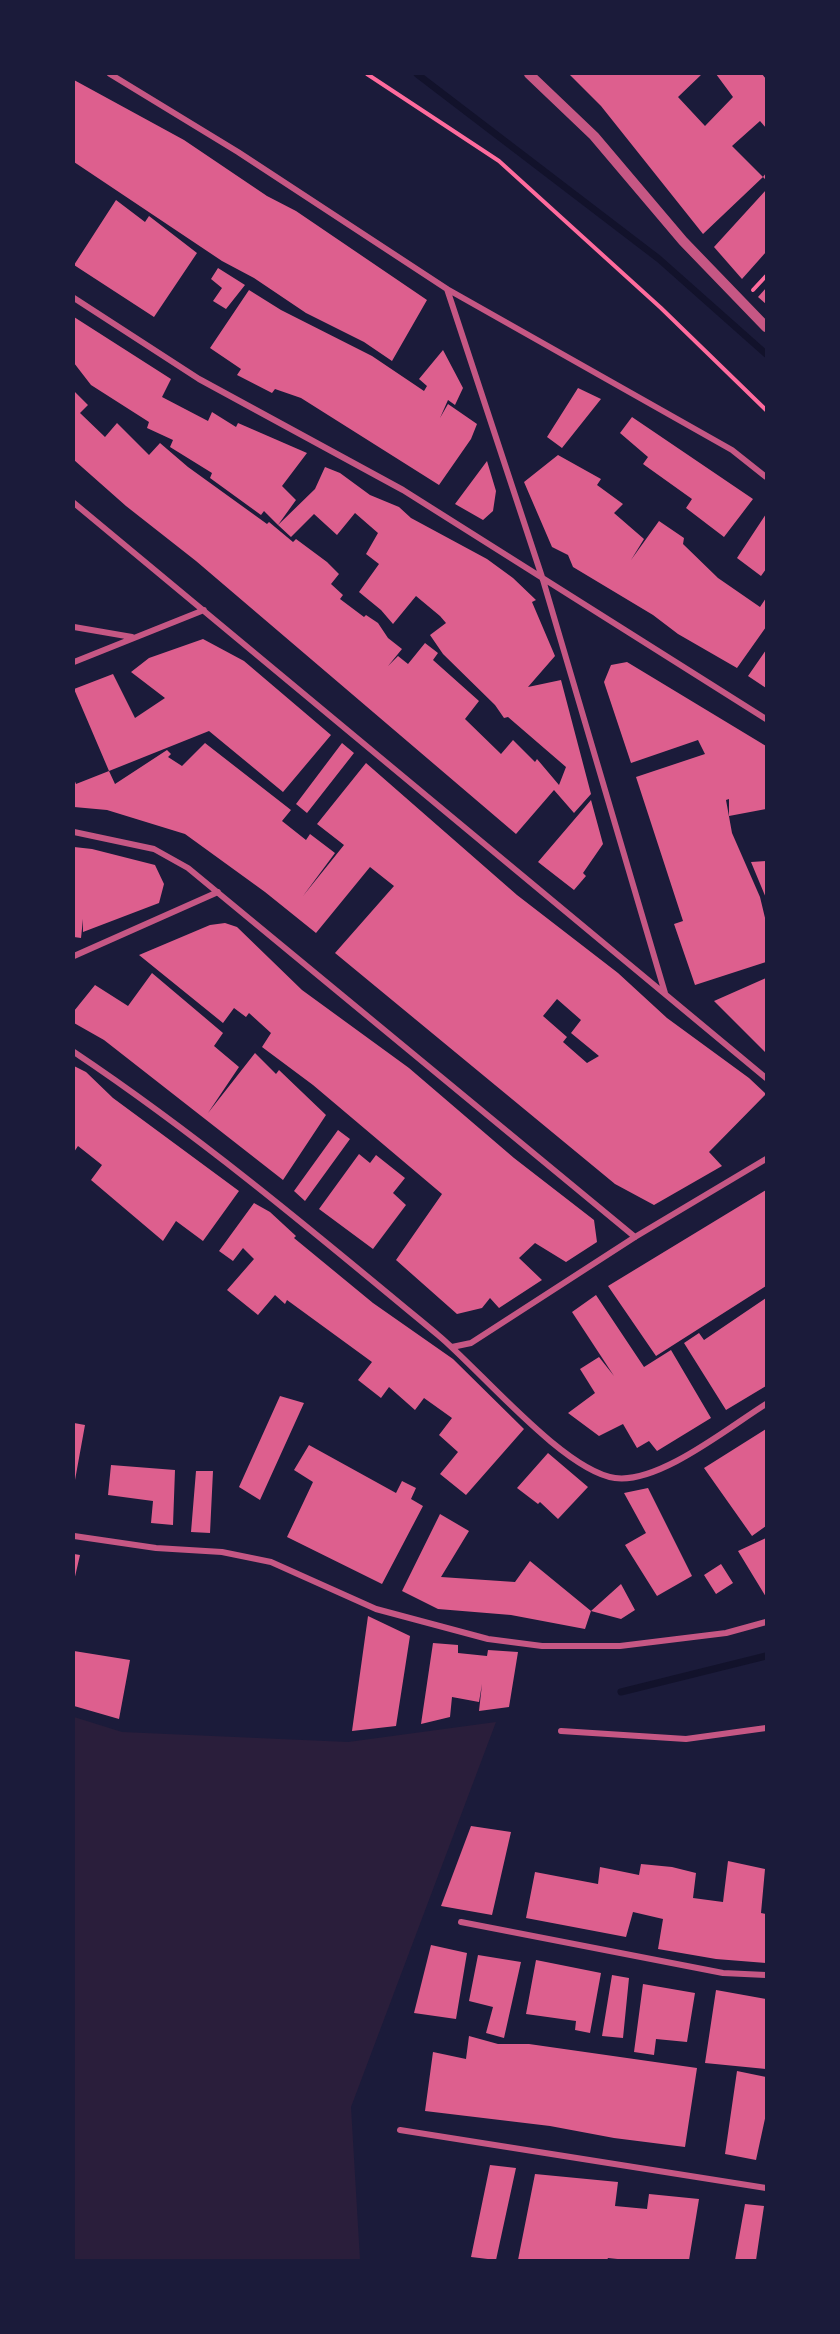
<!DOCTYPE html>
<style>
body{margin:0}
#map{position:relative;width:840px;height:2334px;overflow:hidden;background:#1b1b3a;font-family:"Nunito Sans",sans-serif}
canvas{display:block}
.frame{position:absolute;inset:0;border:75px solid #1b1b3a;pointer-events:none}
</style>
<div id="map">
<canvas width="840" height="2334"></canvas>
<div class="frame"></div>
</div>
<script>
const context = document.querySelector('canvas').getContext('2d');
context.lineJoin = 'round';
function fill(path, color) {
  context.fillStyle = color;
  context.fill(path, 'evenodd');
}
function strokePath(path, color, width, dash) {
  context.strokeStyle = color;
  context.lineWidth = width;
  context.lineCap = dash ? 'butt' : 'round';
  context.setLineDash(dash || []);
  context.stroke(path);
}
const green = new Path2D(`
 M 74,1717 L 122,1732 L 348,1742 L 496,1722 L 351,2107 L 360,2260 L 74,2260 Z`);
const stream = new Path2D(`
 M 417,74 L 659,259 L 766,354
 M 621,1692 L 766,1656`);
const building = new Path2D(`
 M 569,74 L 702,74 L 678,97 L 705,126 L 733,97 L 716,74 L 762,74 L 766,79 L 766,128 L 760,121 L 732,146 L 763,177 L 766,173 L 766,180 L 763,177 L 703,234 L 601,106 Z
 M 74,80 L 184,140 L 267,196 L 296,211 L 427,300 L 392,361 L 364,342 L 306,313 L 254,278 L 222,261 L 74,162 Z
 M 766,190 L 766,252 L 742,279 L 714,247 Z
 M 116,200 L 145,222 L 149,216 L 197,253 L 154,317 L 74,265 Z
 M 218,268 L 245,285 L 226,309 L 213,301 L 222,288 L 211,279 Z
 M 766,288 L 766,304 L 758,297 Z
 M 249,290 L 281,310 L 372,356 L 424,391 L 427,386 L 419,379 L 443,350 L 463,388 L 455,405 L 448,400 L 440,418 L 448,404 L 477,424 L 471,439 L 439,485 L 301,398 L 275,389 L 272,393 L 237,375 L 241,369 L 210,348 Z
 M 74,317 L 171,379 L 162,397 L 208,421 L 212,412 L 236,427 L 238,423 L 307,453 L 282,486 L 296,500 L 278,525 L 264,511 L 261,515 L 210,478 L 212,473 L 170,447 L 173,440 L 147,428 L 149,422 L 91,385 L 74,363 Z
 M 578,388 L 601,399 L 562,448 L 547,437 Z
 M 74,391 L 88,405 L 80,413 L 105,437 L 117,423 L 149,455 L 160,443 L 188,467 L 267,524 L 269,522 L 293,542 L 296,539 L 327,562 L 339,574 L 331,584 L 343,595 L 340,599 L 364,617 L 366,615 L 378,623 L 388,638 L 402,649 L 388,666 L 398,656 L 408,664 L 425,643 L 438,653 L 433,660 L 479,701 L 465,719 L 501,754 L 513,740 L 535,762 L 537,759 L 559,785 L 566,767 L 508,717 L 504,718 L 495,705 L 443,654 L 430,635 L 446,623 L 440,616 L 416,596 L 393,624 L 381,610 L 359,592 L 379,564 L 366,554 L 378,533 L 355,513 L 337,535 L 314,514 L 291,537 L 278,525 L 315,489 L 325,467 L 340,473 L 370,495 L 399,507 L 411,518 L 487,559 L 513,578 L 536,600 L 532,602 L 555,656 L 528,687 L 561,680 L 591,794 L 574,813 L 554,790 L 516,834 L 196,561 L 126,506 L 74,460 Z
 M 632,417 L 753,499 L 724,537 L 686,508 L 692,499 L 643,464 L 648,457 L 620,433 Z
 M 558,455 L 601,479 L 597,485 L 623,504 L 614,513 L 644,539 L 631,560 L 659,521 L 684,538 L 683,544 L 718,578 L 760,607 L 766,598 L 766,627 L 737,668 L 678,634 L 653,615 L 573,567 L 568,555 L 552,547 L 524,482 Z
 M 487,461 L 496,491 L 493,511 L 483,520 L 455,504 Z
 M 766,514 L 766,569 L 761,576 L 737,558 Z
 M 203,639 L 244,661 L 331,735 L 283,792 L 209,731 L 109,771 L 74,689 L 113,674 L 135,718 L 165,698 L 131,672 L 149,658 Z
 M 766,650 L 766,688 L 748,676 Z
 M 627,662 L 766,746 L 766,809 L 729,816 L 729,799 L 726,800 L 732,833 L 760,897 L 766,922 L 766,962 L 695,985 L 674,924 L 683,921 L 636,777 L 705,754 L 698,740 L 631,763 L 604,682 L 611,665 Z
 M 205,743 L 291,810 L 282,821 L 306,840 L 310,834 L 335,853 L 303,896 L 344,845 L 317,824 L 366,763 L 517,895 L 618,973 L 667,1018 L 749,1078 L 766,1094 L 709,1152 L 722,1166 L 654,1205 L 615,1184 L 335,953 L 394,886 L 370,867 L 316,933 L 265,892 L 185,834 L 107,810 L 74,807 L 74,779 L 76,784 L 109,771 L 115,784 L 167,750 L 171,754 L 168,757 L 182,766 ZM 557,999 L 581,1020 L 571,1033 L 599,1056 L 587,1063 L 563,1042 L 567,1037 L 543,1016 Z
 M 342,743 L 354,753 L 307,813 L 296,804 Z
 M 591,800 L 603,844 L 583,873 L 586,876 L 574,890 L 538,862 Z
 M 74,847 L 92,849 L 155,865 L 164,884 L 159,903 L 83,932 L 83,919 L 81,938 L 74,937 Z
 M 766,861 L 766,898 L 751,862 Z
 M 225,923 L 237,927 L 302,990 L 409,1068 L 514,1158 L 594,1220 L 597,1242 L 566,1262 L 535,1243 L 519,1258 L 542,1280 L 499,1308 L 490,1298 L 482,1308 L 457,1314 L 396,1260 L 442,1194 L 313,1085 L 262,1047 L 271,1033 L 249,1013 L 246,1017 L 234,1008 L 223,1023 L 139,955 L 210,925 Z
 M 152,973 L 223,1033 L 214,1046 L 239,1067 L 208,1113 L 255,1053 L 276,1074 L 279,1070 L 326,1115 L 283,1180 L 104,1040 L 74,1023 L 74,1011 L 95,985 L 128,1006 Z
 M 766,978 L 766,1053 L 714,1001 Z
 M 74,1066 L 86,1072 L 113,1098 L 239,1191 L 203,1241 L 176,1221 L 163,1241 L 91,1180 L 102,1165 L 78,1146 L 74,1152 Z
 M 338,1130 L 350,1139 L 305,1201 L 294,1191 Z
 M 359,1154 L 370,1163 L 376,1155 L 405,1178 L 393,1193 L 406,1205 L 373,1249 L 319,1209 Z
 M 766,1190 L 766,1286 L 656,1356 L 608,1286 Z
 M 254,1203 L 270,1212 L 296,1236 L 294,1238 L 373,1303 L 453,1359 L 524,1429 L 466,1495 L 440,1474 L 458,1452 L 439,1435 L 452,1418 L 424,1398 L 415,1410 L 389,1387 L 381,1398 L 358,1380 L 372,1362 L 287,1300 L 285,1304 L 275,1295 L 258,1315 L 227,1290 L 254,1259 L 243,1248 L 233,1261 L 219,1251 Z
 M 596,1295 L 644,1367 L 671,1350 L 711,1418 L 657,1451 L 649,1441 L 637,1448 L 623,1424 L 599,1436 L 568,1413 L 595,1393 L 580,1369 L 599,1357 L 614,1376 L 572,1312 Z
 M 766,1298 L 766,1386 L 726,1410 L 684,1343 L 699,1333 L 704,1340 Z
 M 280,1396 L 304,1403 L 260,1500 L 239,1487 Z
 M 74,1423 L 85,1425 L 75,1480 L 74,1480 Z
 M 766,1429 L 766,1526 L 752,1536 L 704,1468 Z
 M 309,1445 L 396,1493 L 402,1481 L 416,1488 L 411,1499 L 423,1506 L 382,1584 L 287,1537 L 313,1482 L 294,1470 Z
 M 548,1453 L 588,1487 L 558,1519 L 540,1502 L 538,1504 L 517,1488 Z
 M 111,1465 L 175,1470 L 173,1525 L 151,1523 L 153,1501 L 108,1495 Z
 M 196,1471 L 213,1471 L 210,1533 L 191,1532 Z
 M 648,1488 L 692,1576 L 657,1596 L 625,1545 L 646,1533 L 624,1493 Z
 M 440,1514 L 469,1531 L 441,1577 L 515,1582 L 530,1561 L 591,1611 L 585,1629 L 511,1615 L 438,1609 L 402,1591 Z
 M 766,1538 L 766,1597 L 738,1551 Z
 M 74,1554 L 80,1555 L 74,1581 Z
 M 721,1564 L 733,1583 L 716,1594 L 704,1575 Z
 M 621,1584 L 635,1610 L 621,1619 L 591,1611 Z
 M 368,1616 L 410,1636 L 396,1726 L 352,1731 Z
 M 433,1643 L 458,1645 L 458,1653 L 487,1656 L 488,1650 L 518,1652 L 509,1707 L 479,1711 L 482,1684 L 479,1702 L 452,1697 L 450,1717 L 421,1724 Z
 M 74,1651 L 130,1660 L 119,1719 L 74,1706 Z
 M 471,1826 L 511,1832 L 492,1915 L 441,1906 Z
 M 728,1861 L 765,1869 L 761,1913 L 766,1914 L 766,1963 L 716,1959 L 658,1949 L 663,1919 L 633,1912 L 626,1937 L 526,1918 L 535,1872 L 598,1884 L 600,1867 L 639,1875 L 641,1864 L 672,1867 L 696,1873 L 693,1898 L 723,1902 Z
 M 431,1945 L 467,1953 L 456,2019 L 414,2013 Z
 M 478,1955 L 521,1962 L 504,2038 L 486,2033 L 493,2007 L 469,2001 Z
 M 536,1960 L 601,1973 L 590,2033 L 575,2030 L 576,2021 L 526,2014 Z
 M 612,1975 L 629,1978 L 623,2038 L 602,2036 Z
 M 643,1984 L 695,1993 L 687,2042 L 656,2039 L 654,2055 L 634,2052 Z
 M 716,1990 L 766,1999 L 766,2069 L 705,2063 Z
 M 469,2036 L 498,2044 L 529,2044 L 697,2068 L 685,2147 L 614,2138 L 550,2126 L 425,2111 L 433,2052 L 466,2059 Z
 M 737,2071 L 766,2077 L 766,2114 L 756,2160 L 725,2154 Z
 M 490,2165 L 516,2168 L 496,2260 L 471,2257 Z
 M 535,2174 L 618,2182 L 615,2206 L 647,2209 L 649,2194 L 699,2199 L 689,2260 L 627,2260 L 608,2258 L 607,2260 L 518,2260 Z
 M 745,2204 L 764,2206 L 756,2260 L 735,2260 Z`);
const path = new Path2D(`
 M 367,74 L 499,161 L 661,308 L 766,410
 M 753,290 L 766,276`);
const minor = new Path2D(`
 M 110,74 L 238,152 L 447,289 L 732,450 L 766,477
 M 447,289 L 543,580 L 665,993
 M 74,298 L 199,379 L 403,490 L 766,719
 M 74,503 L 766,1078
 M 74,627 L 132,637
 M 74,662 L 204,610
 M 74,832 L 154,849 L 188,868 L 635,1237
 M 74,956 L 218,892
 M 74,1052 C 201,1137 320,1237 438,1335 C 480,1370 564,1471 615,1478 C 659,1484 729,1427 766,1404
 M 452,1347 L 471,1343 L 635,1237 L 766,1159
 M 74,1536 L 156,1548 L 222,1552 L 271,1562 L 376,1609 L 488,1639 L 542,1646 L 620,1646 L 726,1633 L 766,1622
 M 561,1731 L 686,1739 L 766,1728
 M 461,1922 L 723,1973 L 766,1975
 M 400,2130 L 766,2188`);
const tertiary = new Path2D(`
 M 529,74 L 594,136 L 683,241 L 766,327`);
fill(green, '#2a1e3b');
strokePath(stream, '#12122b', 7);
fill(building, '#dd5f8e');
strokePath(path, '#ff6b9d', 4);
strokePath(minor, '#c65784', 6);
strokePath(tertiary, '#c65784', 10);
</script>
